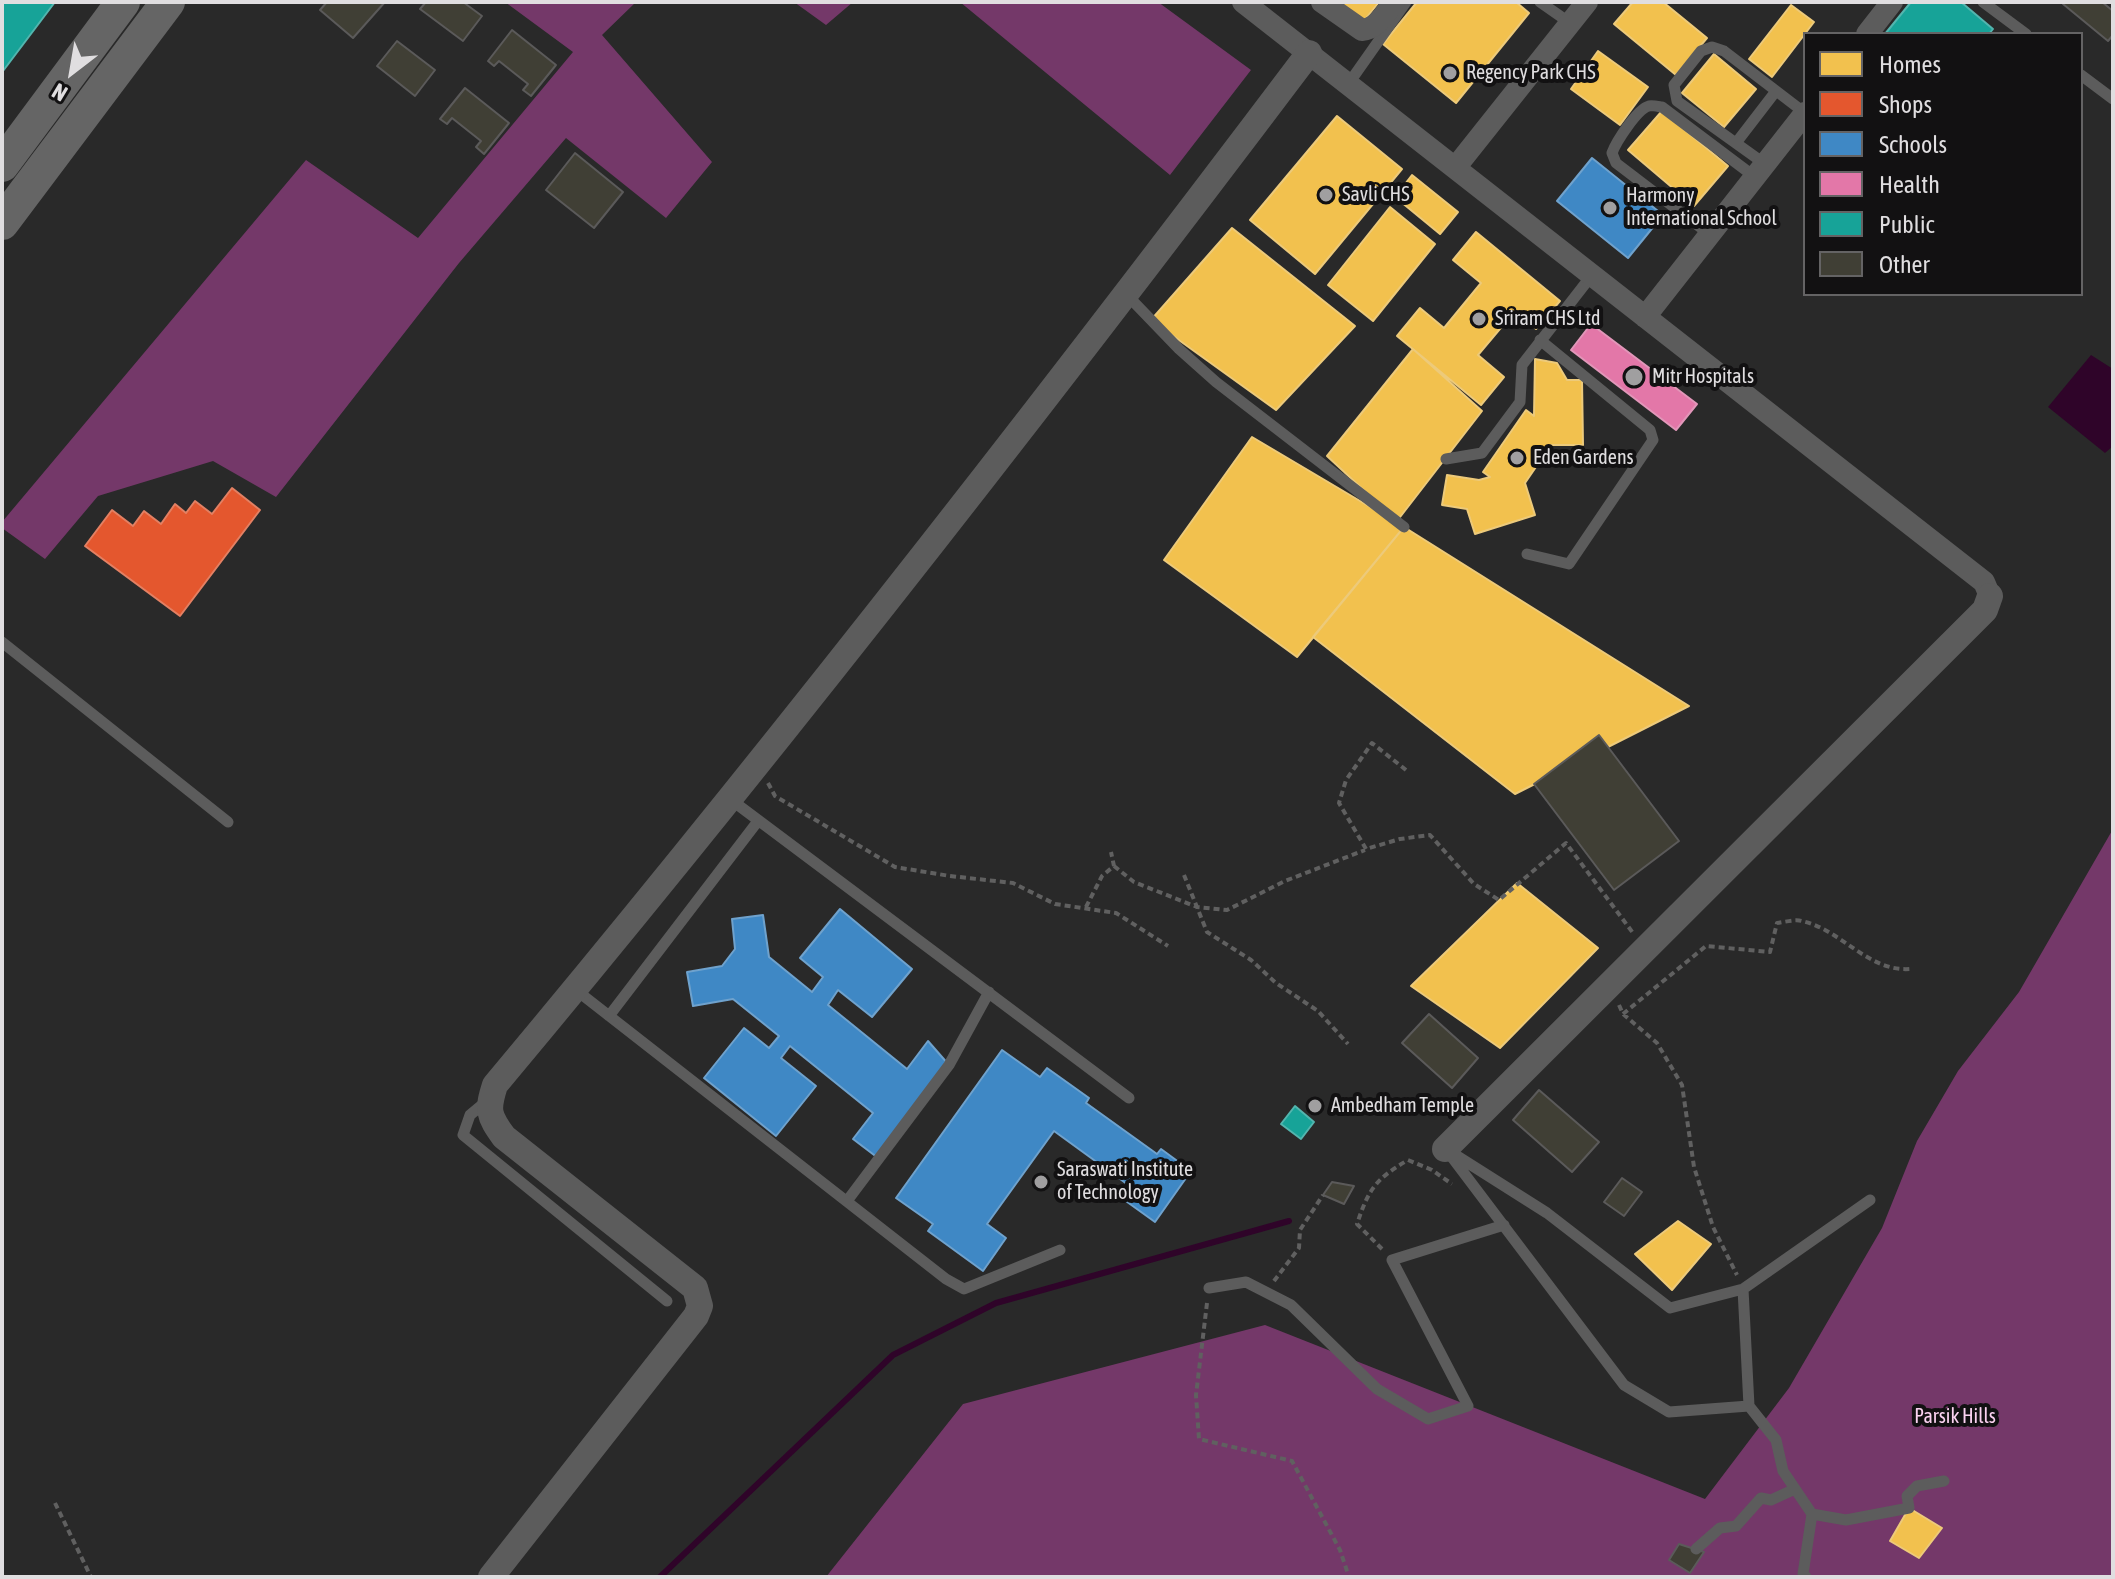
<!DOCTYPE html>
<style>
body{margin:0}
#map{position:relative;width:2115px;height:1579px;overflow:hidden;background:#292929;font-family:"Asap Condensed",sans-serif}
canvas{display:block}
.frame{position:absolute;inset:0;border:4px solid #e0dee0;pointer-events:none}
.legend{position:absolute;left:1803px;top:32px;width:280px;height:264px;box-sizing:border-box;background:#121112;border:2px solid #646364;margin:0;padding:10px 14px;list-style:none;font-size:24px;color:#e0dee0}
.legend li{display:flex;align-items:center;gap:16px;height:40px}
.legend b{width:40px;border:2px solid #646364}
.north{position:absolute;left:32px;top:32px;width:80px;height:80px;-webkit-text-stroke:6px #121112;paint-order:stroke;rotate:211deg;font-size:22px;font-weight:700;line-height:32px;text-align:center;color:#e0dee0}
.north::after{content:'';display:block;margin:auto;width:28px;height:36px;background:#e0dee0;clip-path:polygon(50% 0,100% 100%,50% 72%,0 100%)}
</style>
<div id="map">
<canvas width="2115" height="1579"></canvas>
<div class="frame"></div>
<ul class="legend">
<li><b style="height:22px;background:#f2c14e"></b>Homes</li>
<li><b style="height:22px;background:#e4572e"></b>Shops</li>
<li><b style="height:22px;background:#3f88c5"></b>Schools</li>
<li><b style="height:22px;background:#e377a8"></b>Health</li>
<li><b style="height:22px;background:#17a398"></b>Public</li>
<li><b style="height:22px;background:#403f35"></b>Other</li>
</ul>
<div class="north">N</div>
</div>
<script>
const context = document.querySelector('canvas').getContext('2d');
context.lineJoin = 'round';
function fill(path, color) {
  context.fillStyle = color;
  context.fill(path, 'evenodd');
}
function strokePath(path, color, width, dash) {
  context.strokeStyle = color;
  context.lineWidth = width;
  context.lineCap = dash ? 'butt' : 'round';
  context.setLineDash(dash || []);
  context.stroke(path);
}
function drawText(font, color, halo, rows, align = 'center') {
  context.font = font + ' "Asap Condensed",sans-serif';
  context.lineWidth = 8;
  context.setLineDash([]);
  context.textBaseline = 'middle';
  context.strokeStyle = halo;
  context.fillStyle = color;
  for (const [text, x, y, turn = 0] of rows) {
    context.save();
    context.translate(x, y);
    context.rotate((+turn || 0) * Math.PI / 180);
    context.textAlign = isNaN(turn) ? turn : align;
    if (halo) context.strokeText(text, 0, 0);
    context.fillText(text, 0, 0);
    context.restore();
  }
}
const forest = new Path2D(`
 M 505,2 L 636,2 L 602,35 L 712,162 L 666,218 L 566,138 L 459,263 L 276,497 L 213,461 L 98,496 L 45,559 L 2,528 L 2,522 L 306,160 L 418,238 L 573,52 Z
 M 794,2 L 853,2 L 826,25 Z
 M 960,2 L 1158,2 L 1251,70 L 1170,175 Z
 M 2113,829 L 2113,1577 L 826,1577 L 963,1404 L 1265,1325 L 1705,1499 L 1789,1388 L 1882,1228 L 1917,1141 L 1958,1071 L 2019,992 Z`);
const water = new Path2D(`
 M 2091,355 L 2113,369 L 2113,446 L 2105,453 L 2048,407 Z`);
const homes = new Path2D(`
 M 1330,2 L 1379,2 L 1363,22 Z
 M 1417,2 L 1516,2 L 1529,13 L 1456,103 L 1383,44 Z
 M 1633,2 L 1663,2 L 1707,38 L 1676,75 L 1614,24 Z
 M 1791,5 L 1814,22 L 1772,77 L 1749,59 Z
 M 1598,51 L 1648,87 L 1620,125 L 1571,89 Z
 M 1714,54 L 1756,89 L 1724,127 L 1682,93 Z
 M 1662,111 L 1728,166 L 1694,206 L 1628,150 Z
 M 1337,116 L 1402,169 L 1315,274 L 1250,220 Z
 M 1412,175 L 1458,212 L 1440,234 L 1395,197 Z
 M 1390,207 L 1435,244 L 1373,321 L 1328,285 Z
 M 1232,228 L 1355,326 L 1276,410 L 1151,320 Z
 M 1476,232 L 1560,301 L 1536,329 L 1515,311 L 1478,355 L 1504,377 L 1481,405 L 1397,336 L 1420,308 L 1444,328 L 1481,283 L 1453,260 Z
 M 1413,349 L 1482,411 L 1397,521 L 1327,456 Z
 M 1535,359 L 1557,363 L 1567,380 L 1582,380 L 1583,445 L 1551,445 L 1525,483 L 1535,515 L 1475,534 L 1467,509 L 1442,505 L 1447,475 L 1479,480 L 1490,477 L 1483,472 L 1526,410 L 1534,416 Z
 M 1252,437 L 1404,527 L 1297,657 L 1164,560 Z
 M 1404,527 L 1689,706 L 1515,794 L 1313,637 Z
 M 1517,883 L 1598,948 L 1500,1048 L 1411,986 Z
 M 1678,1221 L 1711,1244 L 1672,1290 L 1635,1254 Z
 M 1909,1508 L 1942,1528 L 1919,1558 L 1890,1541 Z`);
const shops = new Path2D(`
 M 232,488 L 260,510 L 180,616 L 85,546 L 112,510 L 133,526 L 144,511 L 161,524 L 175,504 L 186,513 L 195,501 L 212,514 Z`);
const schools = new Path2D(`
 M 1592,158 L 1663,215 L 1628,258 L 1557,201 Z
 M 840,909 L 912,969 L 872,1017 L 838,990 L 828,1005 L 907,1069 L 928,1041 L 949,1065 L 878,1158 L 853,1139 L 873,1113 L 790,1046 L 781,1058 L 816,1086 L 776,1136 L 704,1078 L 744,1028 L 769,1048 L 779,1036 L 733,999 L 693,1006 L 687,972 L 722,966 L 735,949 L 732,919 L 763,915 L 769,957 L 812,992 L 823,977 L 800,958 Z
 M 1002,1050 L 1040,1077 L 1047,1068 L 1089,1098 L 1086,1103 L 1157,1154 L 1161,1149 L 1191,1171 L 1155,1222 L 1123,1199 L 1131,1187 L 1054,1131 L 987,1224 L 1006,1238 L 983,1271 L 928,1231 L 933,1224 L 896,1198 Z`);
const health = new Path2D(`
 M 1591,324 L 1697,404 L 1676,430 L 1571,350 Z`);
const public = new Path2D(`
 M 3,2 L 55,2 L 3,71 L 2,70 Z
 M 1911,2 L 1961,2 L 1993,29 L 1989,34 L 1885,34 Z
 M 1295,1106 L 1314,1122 L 1301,1139 L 1281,1124 Z`);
const stream = new Path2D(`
 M 660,1577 L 893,1355 L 996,1303 L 1289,1221`);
const building = new Path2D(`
 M 327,2 L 385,2 L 353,38 L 320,10 Z
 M 426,2 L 463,2 L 482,16 L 463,41 L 420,9 Z
 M 2065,2 L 2102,2 L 2113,11 L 2113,35 L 2108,41 L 2063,4 Z
 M 512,30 L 556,65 L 531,96 L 523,90 L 528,84 L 499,61 L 494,66 L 488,61 Z
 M 397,41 L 435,70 L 415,96 L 377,66 Z
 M 465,88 L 509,123 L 484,154 L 476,147 L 481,141 L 452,118 L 447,124 L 440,119 Z
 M 575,153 L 623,192 L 594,228 L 546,190 Z
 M 1599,735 L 1679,841 L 1614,890 L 1534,784 Z
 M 1429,1014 L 1478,1058 L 1452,1088 L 1402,1043 Z
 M 1539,1090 L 1599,1142 L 1572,1172 L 1513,1120 Z
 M 1622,1178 L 1642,1192 L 1624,1216 L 1604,1202 Z
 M 1332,1182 L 1354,1186 L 1344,1204 L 1323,1195 Z
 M 1679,1544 L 1704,1552 L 1690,1573 L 1669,1560 Z`);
const path = new Path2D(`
 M 1406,770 L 1372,743 L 1346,780 L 1339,803 L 1366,849 L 1400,839 L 1430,835 L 1474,884 L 1499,900 L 1566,843 L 1633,933
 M 768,783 L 775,796 L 895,867 L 950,876 L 1013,883 L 1055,904 L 1116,913 L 1168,946
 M 1114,866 L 1134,882 L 1197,907 L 1227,910 L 1285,881 L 1365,850
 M 1184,875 L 1207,932 L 1251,960 L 1276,983 L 1318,1011 L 1348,1044
 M 1086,907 L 1102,876 L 1114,866 L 1111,852
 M 1619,1005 L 1623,1014 L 1657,1043 L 1682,1085 L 1694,1167 L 1713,1227 L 1737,1275
 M 1623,1014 L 1706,946 L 1770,952 L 1777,923 C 1785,922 1795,919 1802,921 C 1842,930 1868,972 1910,969
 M 1382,1249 L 1357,1224 C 1369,1188 1376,1179 1408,1160 L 1432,1170 L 1452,1184
 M 1274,1281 L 1299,1248 L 1300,1230 L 1323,1195
 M 1207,1303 L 1196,1395 L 1199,1439 L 1292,1461 L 1340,1550 L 1349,1577
 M 55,1503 L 91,1577`);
const service = new Path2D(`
 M 1540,2 L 1570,23
 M 1983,2 L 2026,34
 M 2081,75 L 2113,99
 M 1349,83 L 1406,2
 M 1736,143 L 1776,91
 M 1765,164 L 1677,101 L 1674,85 L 1701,51 L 1712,47 L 1724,51 L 1805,113
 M 1709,234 L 1616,163 L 1612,153 C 1616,142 1637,109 1649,106 C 1651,105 1661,107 1662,107 L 1755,177
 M 1127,295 L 1179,349 L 1216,382 L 1404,527
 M 1446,459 L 1482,453 L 1520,402 L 1522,365 L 1592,275
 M 1527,554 L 1569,564 L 1653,440 L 1650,430 L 1540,340
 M 2,642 L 228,822
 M 730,799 L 1129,1098
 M 576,990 L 946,1279 L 964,1289 L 1060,1250
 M 609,1016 L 758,821
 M 488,1100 L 470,1115 L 463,1135 L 667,1301
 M 1446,1149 L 1547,1213 L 1670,1308 L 1743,1289 L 1749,1406 L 1776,1440 L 1783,1471 L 1812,1514 L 1846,1520 L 1909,1508 L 1907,1496 L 1917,1486 L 1944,1481
 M 1451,1156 L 1624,1385 L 1669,1412 L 1749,1406
 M 847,1201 L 949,1065 L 989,992
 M 1209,1288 L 1246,1282 L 1291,1305 L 1377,1389 L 1428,1419 L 1468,1406 L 1392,1260 L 1504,1225
 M 1743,1289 L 1870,1200
 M 1696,1549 L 1720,1528 L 1736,1526 L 1761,1498 L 1771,1500 L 1795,1489
 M 1806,1577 L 1803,1574 L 1812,1514`);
const minor = new Path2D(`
 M 1243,2 L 1984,582 L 1990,596
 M 1322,2 L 1362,30 C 1377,29 1385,13 1394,2
 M 1867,34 L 1892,2
 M 1455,168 L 1587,2
 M 1645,317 L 1805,113`);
const tertiary = new Path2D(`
 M 1445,1149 L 1985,610 L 1990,596
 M 491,1577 L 696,1316 L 700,1306 L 695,1288 L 504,1137 C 488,1115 487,1110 495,1085 C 776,749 1045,403 1309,53`);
const primary = new Path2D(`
 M 2,165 L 123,2
 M 2,223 L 168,2`);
const markers = [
 [1450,73,8,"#a09fa0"],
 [1326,195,8,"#a09fa0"],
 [1610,208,8,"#a09fa0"],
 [1479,319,8,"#a09fa0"],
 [1634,377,10,"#a09fa0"],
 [1517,458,8,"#a09fa0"],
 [1315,1106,8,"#a09fa0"],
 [1041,1182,8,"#a09fa0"]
];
const poiNames = [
 ["Regency Park CHS",1466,73],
 ["Savli CHS",1342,195],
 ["Harmony",1626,196],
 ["International School",1626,219],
 ["Sriram CHS Ltd",1495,319],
 ["Mitr Hospitals",1652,377],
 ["Eden Gardens",1533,458],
 ["Ambedham Temple",1331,1106],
 ["Saraswati Institute",1057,1170],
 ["of Technology",1057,1193]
];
const parkNames = [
 ["Parsik Hills",1955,1417]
];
fill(forest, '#743869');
fill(water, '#2f0429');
fill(homes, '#f2c14e');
strokePath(homes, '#edca7a', 2);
fill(shops, '#e4572e');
strokePath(shops, '#e38063', 2);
fill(schools, '#3f88c5');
strokePath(schools, '#6fa2cd', 2);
fill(health, '#e377a8');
strokePath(health, '#e296b9', 2);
fill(public, '#17a398');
strokePath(public, '#53b5ae', 2);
strokePath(stream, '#2f0429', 6);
fill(building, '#403f35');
strokePath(building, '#5b5a5a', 2);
strokePath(path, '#606060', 4, [6, 4]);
strokePath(service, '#5c5c5c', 11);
strokePath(minor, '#5c5c5c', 22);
strokePath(tertiary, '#5c5c5c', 26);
strokePath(primary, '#656565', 34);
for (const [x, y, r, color] of markers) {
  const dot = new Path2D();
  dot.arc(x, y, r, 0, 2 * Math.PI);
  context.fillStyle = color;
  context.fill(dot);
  strokePath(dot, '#121112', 3);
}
drawText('20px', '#e0dee0', '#121112', poiNames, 'left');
drawText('20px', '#fbd2f1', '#121112', parkNames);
</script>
